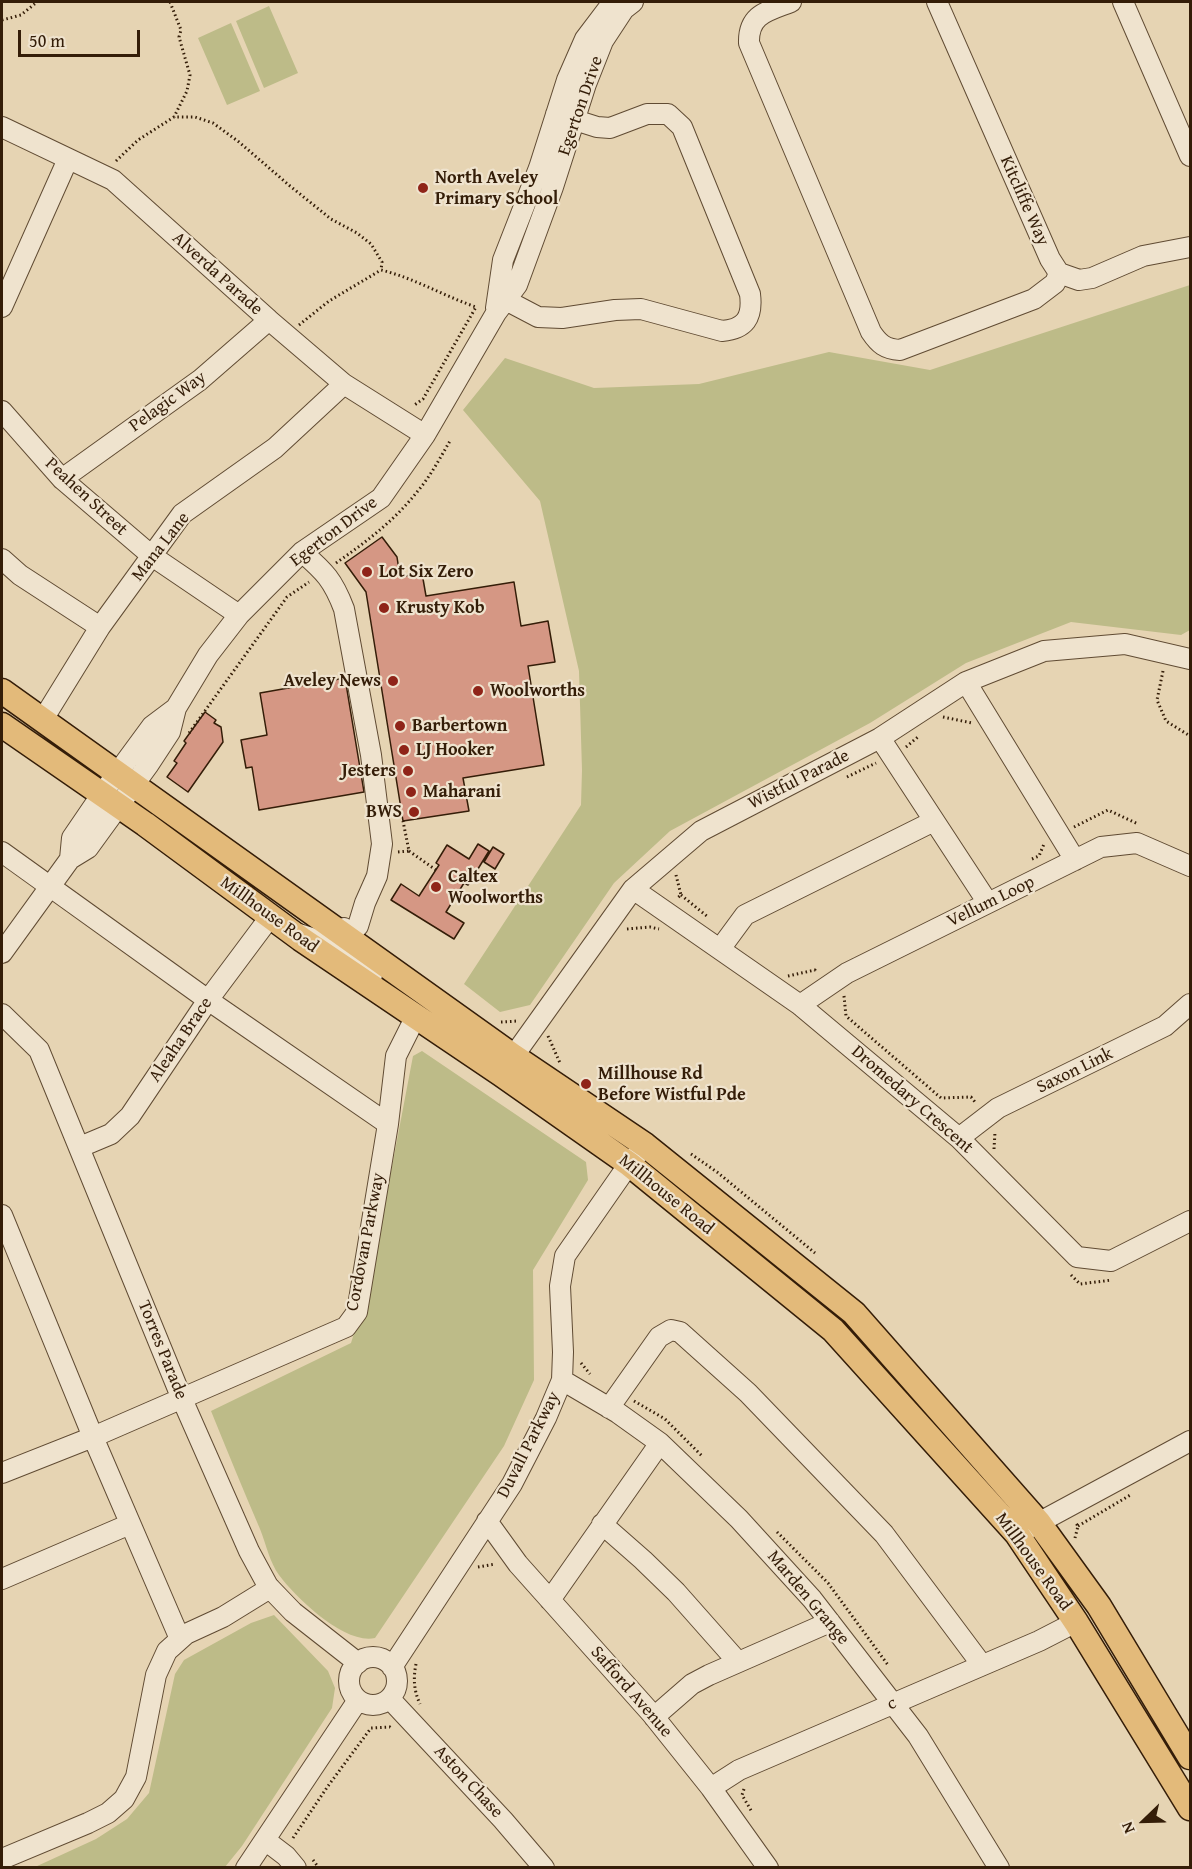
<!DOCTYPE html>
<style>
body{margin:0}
#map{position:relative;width:1192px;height:1869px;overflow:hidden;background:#e6d4b3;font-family:"Gentium Book Plus",serif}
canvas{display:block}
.frame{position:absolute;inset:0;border:3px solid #341d08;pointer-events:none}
.north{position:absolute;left:1114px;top:1791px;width:60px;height:60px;-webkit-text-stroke:4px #efe3ce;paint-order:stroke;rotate:247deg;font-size:16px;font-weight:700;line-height:24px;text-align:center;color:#341d08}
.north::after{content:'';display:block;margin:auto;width:21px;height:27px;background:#341d08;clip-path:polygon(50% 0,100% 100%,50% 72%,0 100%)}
.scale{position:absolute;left:18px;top:30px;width:122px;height:27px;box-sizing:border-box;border:3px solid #341d08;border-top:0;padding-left:8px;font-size:18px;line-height:21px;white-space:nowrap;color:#341d08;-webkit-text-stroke:4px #efe3ce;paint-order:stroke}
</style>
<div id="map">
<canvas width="1192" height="1869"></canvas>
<div class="frame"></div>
<div class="north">N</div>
<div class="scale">50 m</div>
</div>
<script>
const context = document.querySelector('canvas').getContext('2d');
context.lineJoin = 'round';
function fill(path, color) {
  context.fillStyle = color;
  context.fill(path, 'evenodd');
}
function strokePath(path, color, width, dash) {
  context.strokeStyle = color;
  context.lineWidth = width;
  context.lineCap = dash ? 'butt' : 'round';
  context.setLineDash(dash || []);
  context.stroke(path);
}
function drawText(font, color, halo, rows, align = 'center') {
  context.font = font + ' "Gentium Book Plus",serif';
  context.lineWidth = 4.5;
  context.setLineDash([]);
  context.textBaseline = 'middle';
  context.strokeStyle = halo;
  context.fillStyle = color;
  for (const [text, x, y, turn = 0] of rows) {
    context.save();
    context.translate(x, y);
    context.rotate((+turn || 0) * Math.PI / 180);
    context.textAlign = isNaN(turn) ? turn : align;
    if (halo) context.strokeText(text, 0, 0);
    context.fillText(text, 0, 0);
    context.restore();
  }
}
const green = new Path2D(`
 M 269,6 L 298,73 L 264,88 L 236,21 Z
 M 231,23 L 260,91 L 227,105 L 198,38 Z
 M 1190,285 L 1190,630 L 1181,635 L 1071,622 L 966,663 L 870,723 L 670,831 L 614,883 L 530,1005 L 500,1012 L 464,984 L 581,805 L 582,770 L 579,671 L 540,501 L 463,410 L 505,358 L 594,388 L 699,384 L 829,352 L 930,370 Z
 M 422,1051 L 586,1162 L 588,1180 L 533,1270 L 534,1380 L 504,1446 L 375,1638 C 345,1645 296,1598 279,1575 C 270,1563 266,1544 260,1529 C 243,1490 227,1450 211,1411 L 351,1343 L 370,1282 L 413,1056 Z
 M 274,1615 L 328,1671 L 335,1688 L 332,1708 L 242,1846 L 225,1867 L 35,1867 L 96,1839 L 127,1819 L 149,1793 L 175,1674 L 184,1660 L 251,1623 Z`);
const building = new Path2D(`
 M 382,537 L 397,557 L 400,577 L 422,573 L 426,596 L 514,582 L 521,626 L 548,621 L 555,662 L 528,666 L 544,765 L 463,778 L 469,811 L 403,821 L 366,592 L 345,563 Z
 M 345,678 L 364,792 L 259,810 L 252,767 L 246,768 L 241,740 L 267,735 L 260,693 Z
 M 205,712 L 216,720 L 214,723 L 221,727 L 223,742 L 188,792 L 167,777 L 177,763 L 174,761 L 186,743 L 184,741 Z
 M 478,844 L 489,851 L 468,885 L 464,883 L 446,912 L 464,923 L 454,939 L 391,900 L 401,884 L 419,896 L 439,865 L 436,863 L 447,845 L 469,859 Z
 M 493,847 L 504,854 L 495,869 L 484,862 Z`);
const path = new Path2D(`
 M 170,2 L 181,30 L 179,37 L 190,75 L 187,91 L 174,117
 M 2,20 L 21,15 L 37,2
 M 116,161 L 138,140 L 174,117 L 195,117 L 213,123 L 239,142 L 290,186 L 331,219 L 357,233 L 371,244 L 382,262 L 381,270 C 414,278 444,296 476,307 L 423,399 L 413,406
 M 299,325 L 329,301 L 381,270
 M 336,563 C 366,542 394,521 417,492 C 430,477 440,458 450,441
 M 1163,671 L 1157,700 L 1166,721 L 1190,736
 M 943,717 L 972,723
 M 189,733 L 287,597 L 309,582
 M 906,747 L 919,736
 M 847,777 L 876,763
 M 1074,827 L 1108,810 L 1138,824
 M 409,851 L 436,870
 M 398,852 L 409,851 L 403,821
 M 1032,859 L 1039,856 L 1044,844
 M 676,875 L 681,895 L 676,899
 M 681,895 L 708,917
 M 627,929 L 650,927 L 659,929
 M 788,976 L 815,970 L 816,972
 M 844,996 L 846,1016 L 941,1098 L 971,1097 L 975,1102
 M 501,1022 L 518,1021
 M 548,1036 L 560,1063
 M 994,1149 L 995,1132
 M 691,1154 L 717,1172 L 815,1253
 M 1071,1275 L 1080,1284 L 1112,1280
 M 581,1363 L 590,1374
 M 634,1401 L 665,1419 L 703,1457
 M 1078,1526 L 1132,1494
 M 777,1532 L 828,1583 L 888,1665
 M 1075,1538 L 1078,1526 L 1075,1522
 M 478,1567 L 495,1564
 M 416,1664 C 413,1679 414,1691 420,1704
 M 744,1789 L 742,1795 L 752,1812
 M 293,1838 L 328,1786 L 371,1728 L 390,1727 L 393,1729
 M 313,1860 L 319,1868`);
const minor = new Path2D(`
 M 791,2 C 768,11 748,14 749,43 L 871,332 C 879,344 885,349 900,350 L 1034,299 L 1055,283 L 1059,273
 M 937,2 L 1050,259 L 1059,273 L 1079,280 L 1092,278 L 1143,256 L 1190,247
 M 1123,2 L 1190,156
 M 2,127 L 113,180 L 269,320 L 344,384 L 425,435
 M 498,296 L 538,317 L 562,318 L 615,310 L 641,309 L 722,331 C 745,329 753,318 750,294 L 682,127 L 668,114 L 647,114 L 610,128 L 597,127 L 556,114
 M 2,307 L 68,159
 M 496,308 L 503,260 L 539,168 L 567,80 L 585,39 L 613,2
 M 2,411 L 62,479 L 152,556 L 239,615
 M 62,479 L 200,380 L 269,320
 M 2,559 L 20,575 L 100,627
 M 966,682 L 1075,860
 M 42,721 L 100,627 L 182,514 L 275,448 L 344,384
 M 880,738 L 988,903
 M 2,852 L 208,1000 L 388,1124
 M 70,859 L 72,838 L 102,794 L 152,726 L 176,708
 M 633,889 L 800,1005 L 959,1138 L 1077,1257 L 1111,1261 L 1190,1221
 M 344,928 L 341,935 C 344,954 356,965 372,975
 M 299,934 L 321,941 L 347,938 L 358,926 L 365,903 L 377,876 L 382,844 L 371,755 L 344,609 C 333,580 325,572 302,552
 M 720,949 L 745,915 L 934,821
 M 2,953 L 70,859 L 88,848 L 149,764 L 170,732 L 176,708 L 208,655 L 239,615 L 302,552 L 381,498 L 425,435 L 496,313 L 517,285 L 553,187 L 586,84 L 603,41 L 624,9 L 633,2
 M 800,1005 L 847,973 L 1101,847 L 1137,843 L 1190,866
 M 2,1014 L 39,1050 L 182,1399 L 249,1551 L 268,1586 L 293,1612 L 358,1663
 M 505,1068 L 633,889 L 701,831 L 880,738 L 966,682 L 1044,651 L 1125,644 L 1190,659
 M 959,1138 L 998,1108 L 1165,1026 L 1190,1004
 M 80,1147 L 111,1134 L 130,1116 L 208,1000 L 270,917
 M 2,1215 L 93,1437 L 180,1639
 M 562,1380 L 618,1413 L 660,1443 L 739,1519 L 812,1599 L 918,1736 L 999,1868
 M 609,1408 L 659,1337 L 671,1330 L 680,1332 L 748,1393 L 884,1534 L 982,1665
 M 2,1473 L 93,1437 L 346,1327 L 357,1312 L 388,1124 L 396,1056 L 416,1016
 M 487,1521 L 518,1564 L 651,1713 L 711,1788 L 768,1868
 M 602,1524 L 643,1560 L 676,1592 L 738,1662
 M 1027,1529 L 1190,1441
 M 2,1579 L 130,1524
 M 550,1600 L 660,1443
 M349 1681a24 24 0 1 1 48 0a24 24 0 1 1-48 0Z
 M 392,1667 L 512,1484 L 546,1418 L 562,1380 L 563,1352 L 560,1286 L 565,1256 L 629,1164 L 645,1145
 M 390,1699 L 503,1820 L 544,1868
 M 654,1717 L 692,1684 L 709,1675 L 830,1622
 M 711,1788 L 739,1770 L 1039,1641 L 1076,1622
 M 265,1840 L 286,1856 L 296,1868
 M 2,1859 L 88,1823 L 108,1813 L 124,1799 L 136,1777 L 156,1675 L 167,1651 L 186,1634 L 223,1617 L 270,1588
 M 246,1868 L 358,1700`);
const major = new Path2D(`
 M 2,691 L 513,1056 L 645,1145 L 854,1313 L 1039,1523 L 1099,1606 L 1190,1757
 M 2,725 L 145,824 L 301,939 L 501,1074 L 629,1164 L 833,1330 L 1017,1534 L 1076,1622 L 1190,1808`);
const markers = [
 [423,188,6,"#8f2418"],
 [367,572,6,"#8f2418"],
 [384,608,6,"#8f2418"],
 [393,681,6,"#8f2418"],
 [478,691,6,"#8f2418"],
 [400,726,6,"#8f2418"],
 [404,750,6,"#8f2418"],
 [408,771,6,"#8f2418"],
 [411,792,6,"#8f2418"],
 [414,812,6,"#8f2418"],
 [436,887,6,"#8f2418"],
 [586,1084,6,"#8f2418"]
];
const streetNames = [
 ["Egerton Drive",581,106,-71],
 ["Kitcliffe Way",1024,201,66],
 ["Alverda Parade",217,274,42],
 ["Pelagic Way",168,402,-36],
 ["Peahen Street",86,497,43],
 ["Egerton Drive",334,532,-37],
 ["Mana Lane",161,547,-52],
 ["Wistful Parade",799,780,-27],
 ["Vellum Loop",991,902,-26],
 ["Millhouse Road",269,915,36],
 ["Aleaha Brace",181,1040,-56],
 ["Saxon Link",1075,1071,-26],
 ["Dromedary Crescent",912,1100,41],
 ["Millhouse Road",666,1195,39],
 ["Cordovan Parkway",366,1242,-79],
 ["Torres Parade",162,1350,68],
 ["Duvall Parkway",529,1445,-63],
 ["Millhouse Road",1033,1562,54],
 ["Marden Grange",808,1598,50],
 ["Safford Avenue",631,1692,49],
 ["c",892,1704,-23],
 ["Aston Chase",468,1782,47]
];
const poiNames = [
 ["North Aveley",435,178],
 ["Primary School",435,199],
 ["Lot Six Zero",379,572],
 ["Krusty Kob",396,608],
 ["Aveley News",381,681,"right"],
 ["Woolworths",490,691],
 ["Barbertown",412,726],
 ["LJ Hooker",416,750],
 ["Jesters",396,771,"right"],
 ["Maharani",423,792],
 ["BWS",402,812,"right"],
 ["Caltex",448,877],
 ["Woolworths",448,898],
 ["Millhouse Rd",598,1074],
 ["Before Wistful Pde",598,1095]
];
fill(green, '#bdbb88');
fill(building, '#d59784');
strokePath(building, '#341d08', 1.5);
strokePath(minor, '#604b33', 22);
strokePath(major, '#341d08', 27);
strokePath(path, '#341d08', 3, [1.5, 3]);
strokePath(minor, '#efe3ce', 20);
strokePath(major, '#e3ba7a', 24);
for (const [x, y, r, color] of markers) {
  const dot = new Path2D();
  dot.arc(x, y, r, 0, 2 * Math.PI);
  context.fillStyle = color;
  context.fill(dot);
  strokePath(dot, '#efe3ce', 2);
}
drawText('18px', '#341d08', '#efe3ce', streetNames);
drawText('bold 18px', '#341d08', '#efe3ce', poiNames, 'left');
</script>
